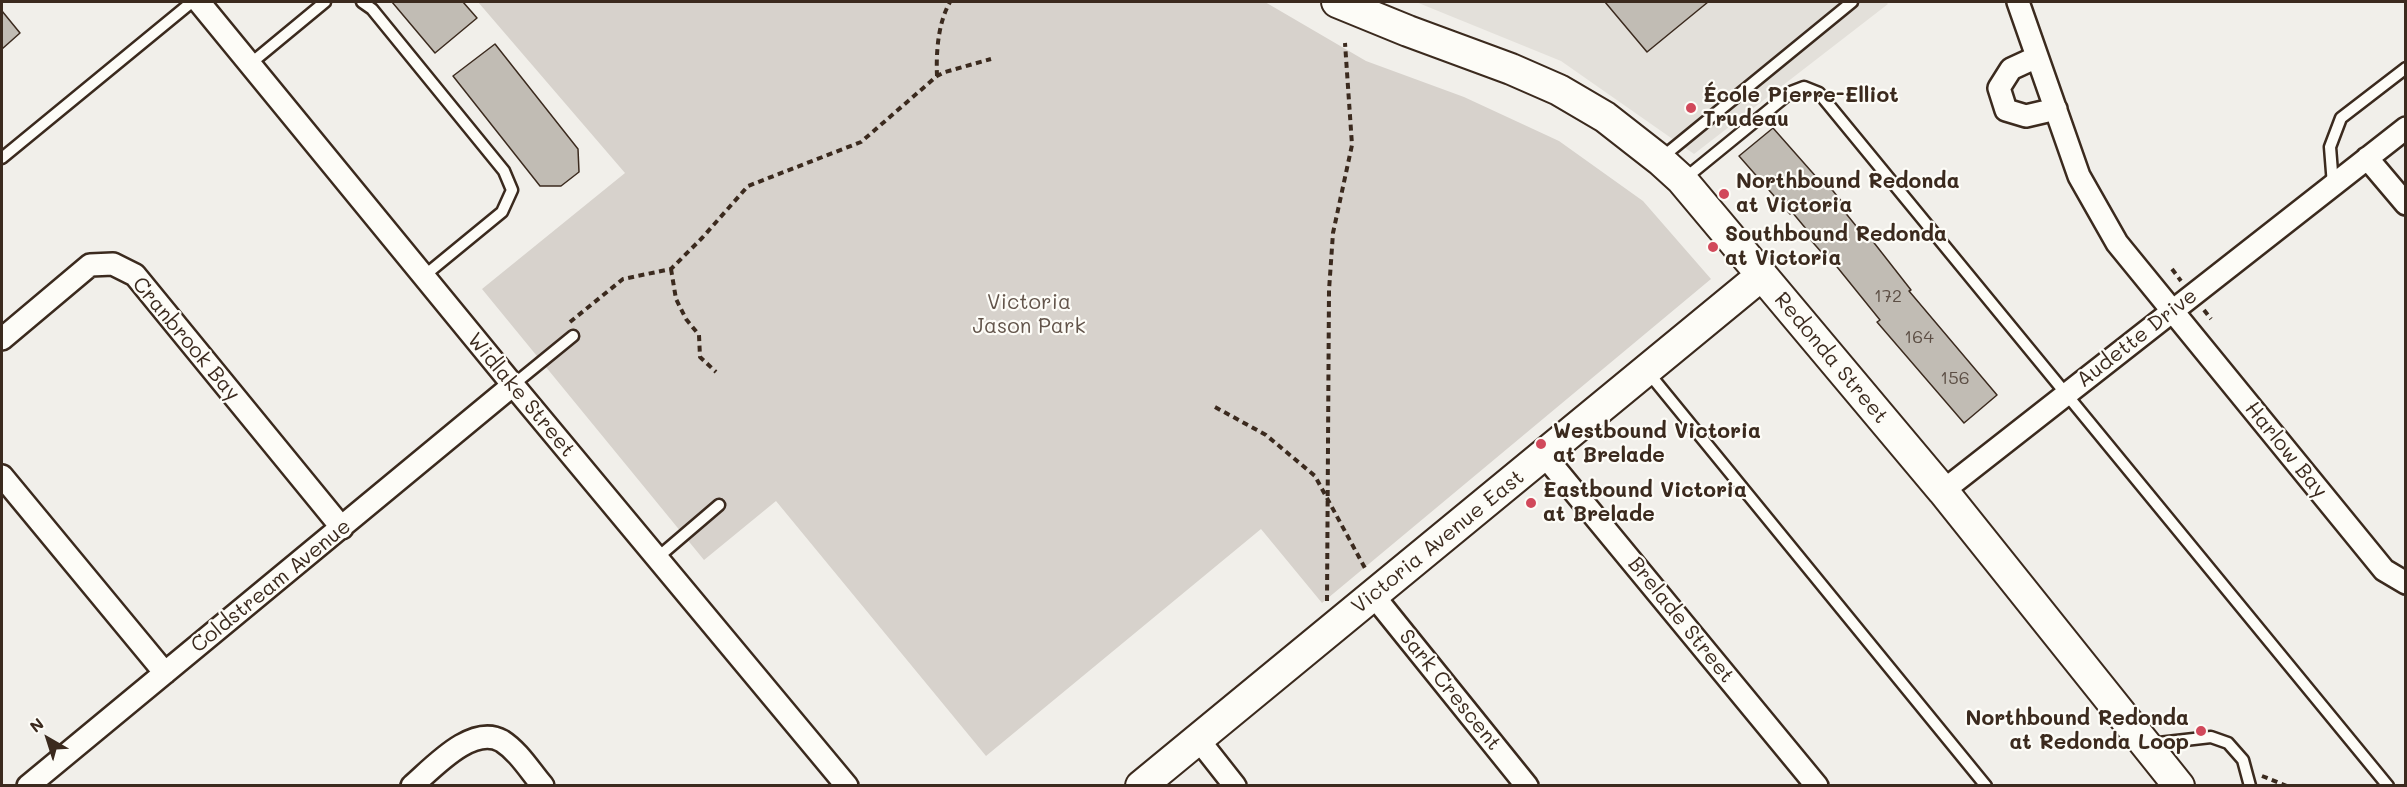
<!DOCTYPE html>
<meta charset="utf-8">
<style>
body{margin:0}
#map{position:relative;width:2407px;height:787px;overflow:hidden;background:#f1efea;font-family:Mali,sans-serif}
canvas{display:block}
.frame{position:absolute;inset:0;border:3px solid #3b2a1e;pointer-events:none}
.north{position:absolute;left:18px;top:709px;width:60px;height:60px;-webkit-text-stroke:4px #fdfcf7;paint-order:stroke;rotate:321deg;font-size:16px;font-weight:700;line-height:24px;text-align:center;color:#3b2a1e}
.north::after{content:'';display:block;margin:auto;width:21px;height:27px;background:#3b2a1e;clip-path:polygon(50% 0,100% 100%,50% 72%,0 100%)}
</style>
<div id="map">
<canvas width="2407" height="787"></canvas>
<div class="frame"></div>
<div class="north">N</div>
</div>
<script>
const context = document.querySelector('canvas').getContext('2d');
context.lineJoin = 'round';
function fill(path, color) {
  context.fillStyle = color;
  context.fill(path, 'evenodd');
}
function strokePath(path, color, width, dash) {
  context.strokeStyle = color;
  context.lineWidth = width;
  context.lineCap = dash ? 'butt' : 'round';
  context.setLineDash(dash || []);
  context.stroke(path);
}
function drawText(font, color, halo, rows, align = 'center') {
  context.font = font + ' Mali,sans-serif';
  context.lineWidth = 4.5;
  context.setLineDash([]);
  context.textBaseline = 'middle';
  context.strokeStyle = halo;
  context.fillStyle = color;
  for (const [text, x, y, turn = 0] of rows) {
    context.save();
    context.translate(x, y);
    context.rotate((+turn || 0) * Math.PI / 180);
    context.textAlign = isNaN(turn) ? turn : align;
    if (halo) context.strokeText(text, 0, 0);
    context.fillText(text, 0, 0);
    context.restore();
  }
}
const built = new Path2D(`
 M 1416,2 L 1886,2 L 1888,4 L 1694,154 L 1561,61 Z`);
const green = new Path2D(`
 M 478,2 L 1265,2 L 1366,61 L 1464,97 L 1559,141 L 1643,201 L 1711,279 L 1322,603 L 1261,529 L 986,756 L 776,501 L 704,560 L 482,289 L 625,173 Z`);
const building = new Path2D(`
 M 392,2 L 463,2 L 477,18 L 435,53 Z
 M 1605,2 L 1708,2 L 1647,52 Z
 M 2,11 L 20,33 L 2,49 Z
 M 495,44 L 578,149 L 579,172 L 561,186 L 540,186 L 453,76 Z
 M 1773,128 L 1826,188 L 1829,186 L 1842,202 L 1839,205 L 1861,232 L 1864,230 L 1911,290 L 1909,291 L 1997,395 L 1964,423 L 1877,322 L 1880,320 L 1825,252 L 1823,254 L 1809,238 L 1812,236 L 1792,212 L 1790,214 L 1739,156 Z`);
const path = new Path2D(`
 M 937,76 C 936,52 938,23 950,2
 M 671,269 L 676,299 L 686,319 L 699,335 L 700,357 L 716,372
 M 2172,269 L 2181,281
 M 2204,310 L 2211,319
 M 570,322 L 623,279 L 671,269 L 702,238 L 748,186 L 861,142 L 937,76 L 945,72 L 991,59
 M 1215,407 L 1266,435 L 1315,476 L 1366,570
 M 1327,601 L 1329,290 L 1333,233 L 1352,145 L 1345,43
 M 2262,776 L 2287,786`);
const lane = new Path2D(`
 M 362,2 L 372,9 L 504,171 L 512,190 L 502,212 L 424,276
 M 250,64 L 325,2
 M 2,158 L 192,2
 M 1660,159 L 1852,2
 M 1683,180 L 1791,92 L 1804,87 L 1819,93 L 2388,786
 M 2333,185 L 2330,147 L 2341,118 L 2406,68
 M 1647,371 L 1986,786
 M 513,385 L 573,336
 M 657,558 L 719,505
 M 2150,744 L 2211,737 L 2228,743 L 2243,760 L 2250,786`);
const street = new Path2D(`
 M 199,2 L 513,385 L 847,786
 M 2018,2 L 2079,176 L 2117,243 L 2384,570 L 2406,583
 M 2037,57 L 2011,69 L 1999,88 L 2006,110 L 2026,116 L 2056,109
 M 2367,158 L 2406,204
 M 2,339 L 90,265 L 113,264 L 135,275 L 342,528
 M 1544,455 L 1817,786
 M 2,476 L 165,673
 M 1943,491 L 2406,128
 M 1373,595 L 1527,786
 M 1198,739 L 1235,786
 M 28,786 L 513,385
 M 412,786 C 433,768 472,724 502,741 C 519,752 530,771 543,786`);
const secondary = new Path2D(`
 M 1337,2 L 1408,31 L 1511,69 L 1559,90 L 1605,117 L 1660,160 L 1682,180 L 1943,491 L 2179,786
 M 1141,786 L 1762,275`);
const markers = [
 [1691,108,6,"#d1495b"],
 [1724,194,6,"#d1495b"],
 [1713,247,6,"#d1495b"],
 [1541,444,6,"#d1495b"],
 [1531,503,6,"#d1495b"],
 [2201,731,6,"#d1495b"]
];
const numberNames = [
 ["172",1888,296],
 ["164",1919,337],
 ["156",1955,378]
];
const poiNames = [
 ["École Pierre-Elliot",1703,96],
 ["Trudeau",1703,120],
 ["Northbound Redonda",1736,182],
 ["at Victoria",1736,206],
 ["Southbound Redonda",1725,235],
 ["at Victoria",1725,259],
 ["Westbound Victoria",1553,432],
 ["at Brelade",1553,456],
 ["Eastbound Victoria",1543,491],
 ["at Brelade",1543,515],
 ["Northbound Redonda",2189,719,"right"],
 ["at Redonda Loop",2189,743,"right"]
];
const parkNames = [
 ["Victoria",1029,303],
 ["Jason Park",1029,327]
];
const streetNames = [
 ["Audette Drive",2137,338,-38],
 ["Cranbrook Bay",186,339,50],
 ["Redonda Street",1831,358,50],
 ["Widlake Street",521,395,50],
 ["Harlow Bay",2286,450,51],
 ["Victoria Avenue East",1438,542,-39],
 ["Coldstream Avenue",271,586,-39],
 ["Brelade Street",1681,620,51],
 ["Sark Crescent",1450,690,51]
];
fill(built, '#e3e0da');
fill(green, '#d7d2cc');
fill(building, '#c1bcb4');
strokePath(building, '#3b2a1e', 1.5);
strokePath(lane, '#3b2a1e', 15);
strokePath(street, '#3b2a1e', 26);
strokePath(secondary, '#3b2a1e', 34);
strokePath(path, '#3b2a1e', 4, [6, 4.5]);
strokePath(lane, '#fdfcf7', 10);
strokePath(street, '#fdfcf7', 21);
strokePath(secondary, '#fdfcf7', 30);
for (const [x, y, r, color] of markers) {
  const dot = new Path2D();
  dot.arc(x, y, r, 0, 2 * Math.PI);
  context.fillStyle = color;
  context.fill(dot);
  strokePath(dot, '#fdfcf7', 2);
}
drawText('18px', '#5c4e44', null, numberNames);
drawText('bold 21px', '#3b2a1e', '#fdfcf7', poiNames, 'left');
drawText('21px', '#62544a', '#fdfcf7', parkNames);
drawText('21px', '#3b2a1e', '#fdfcf7', streetNames);
</script>
